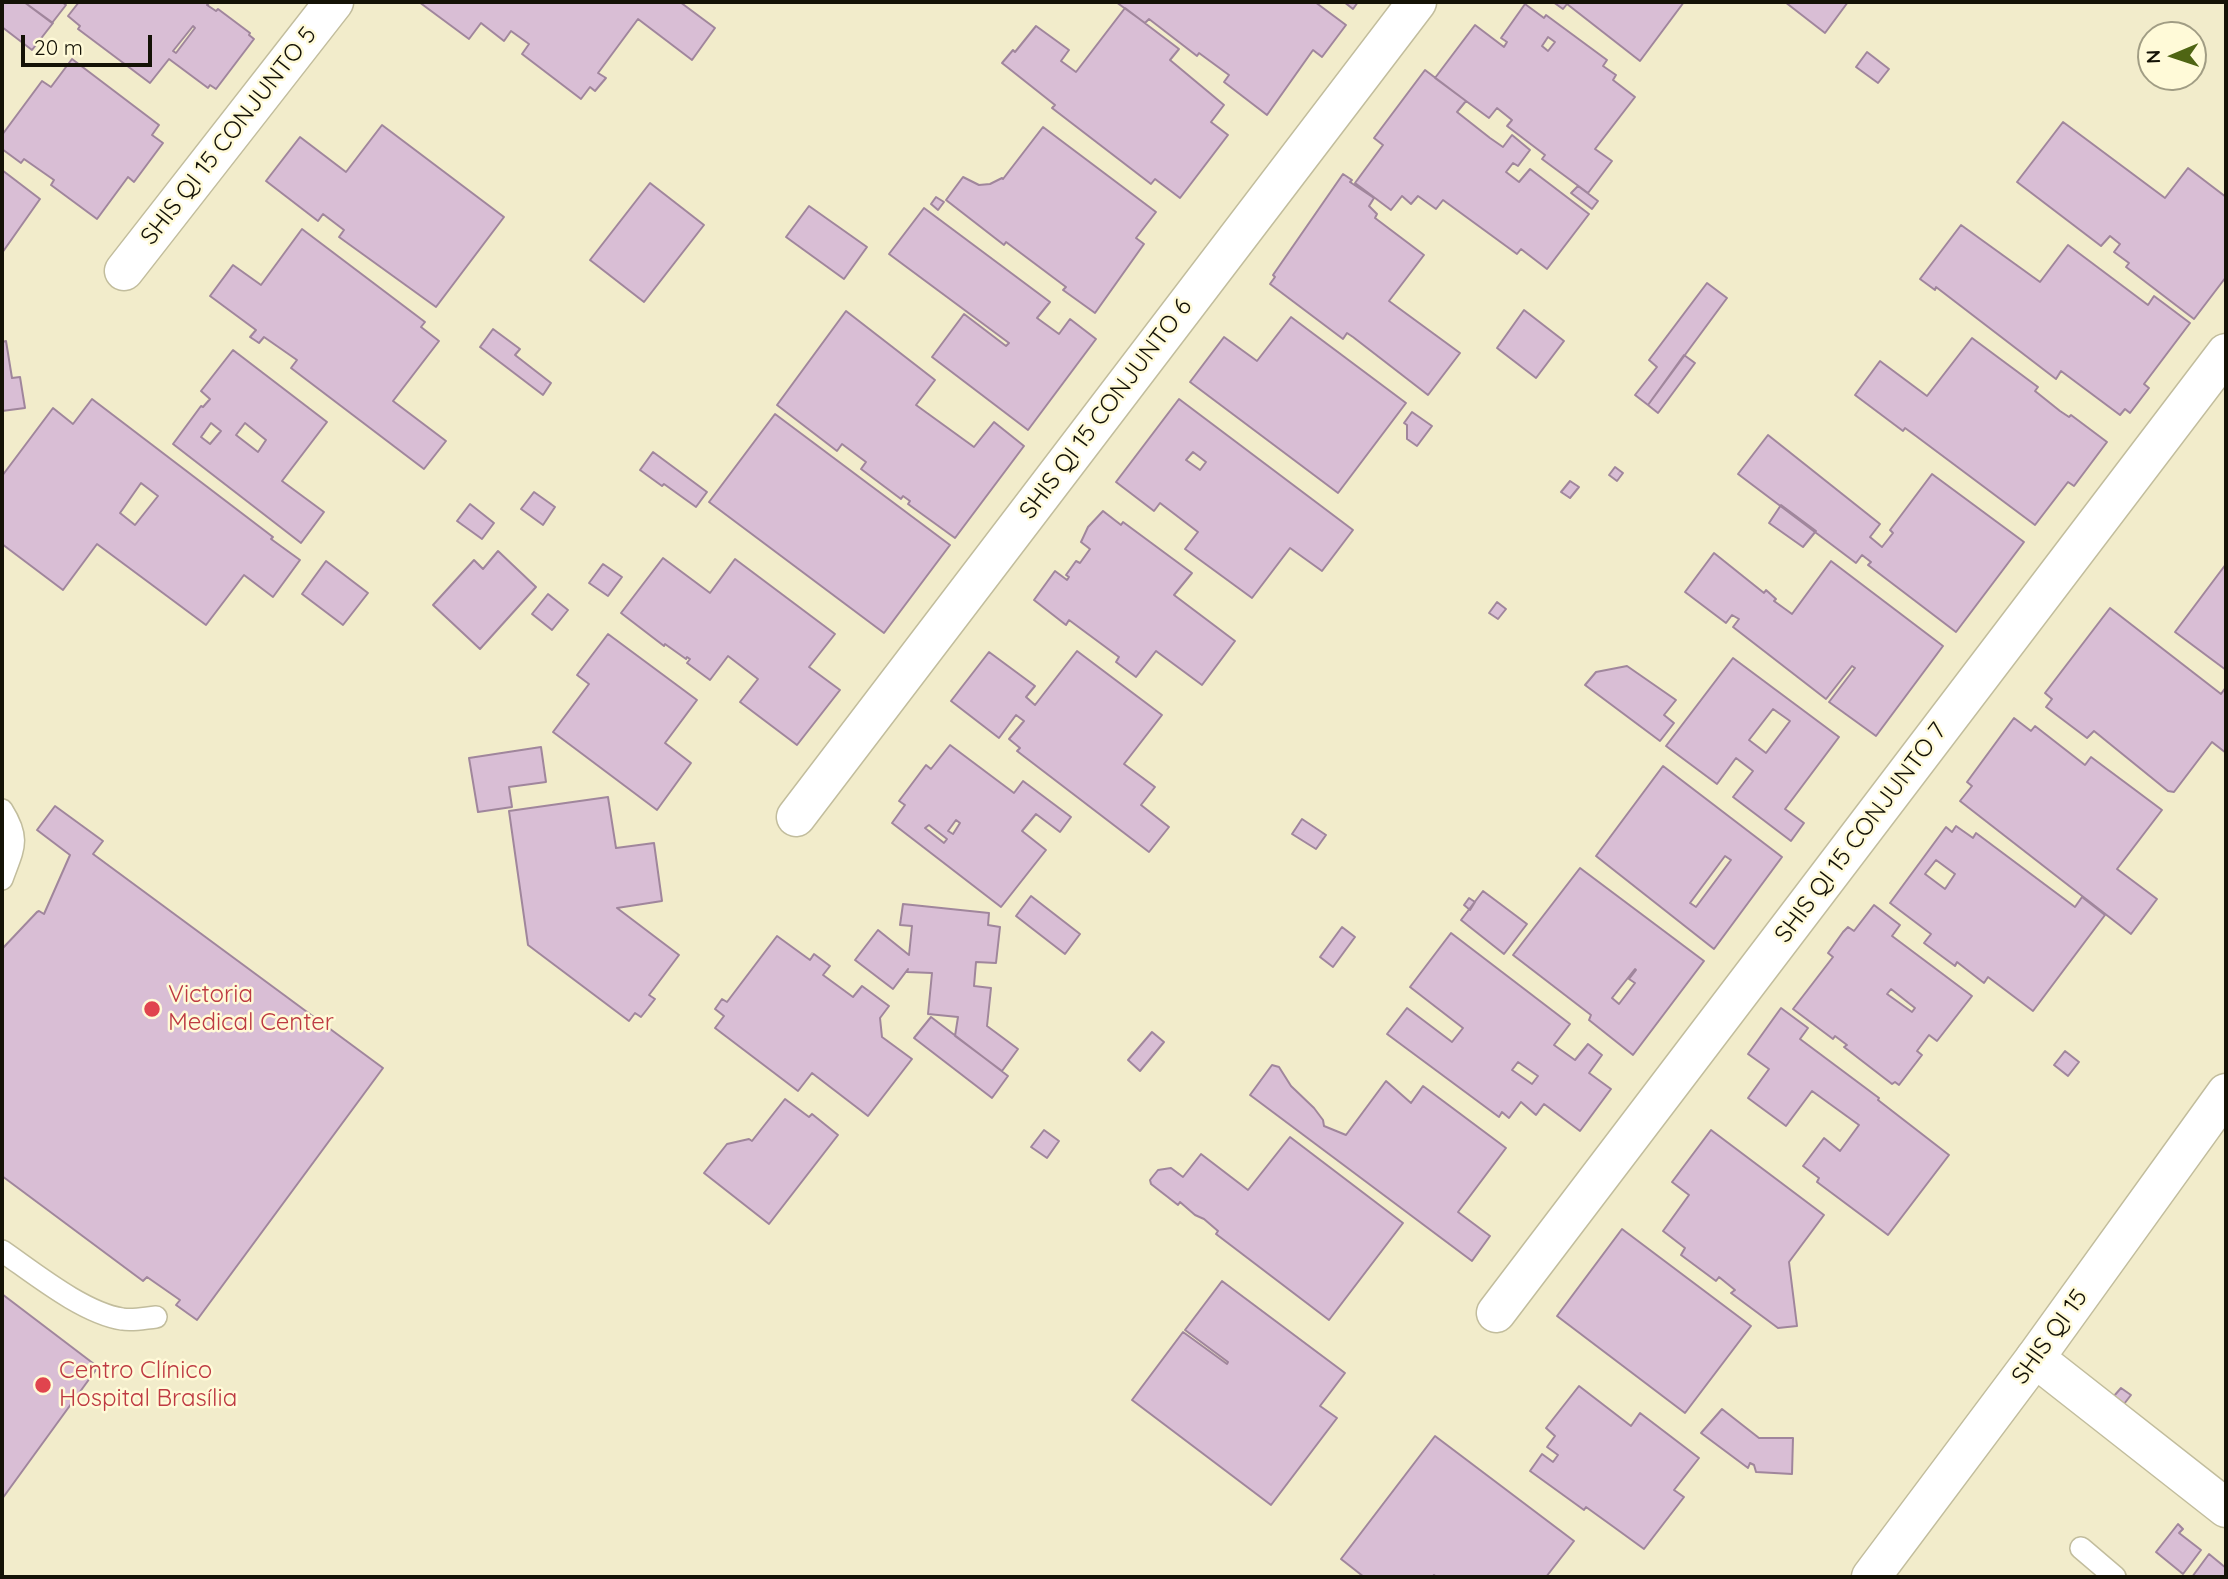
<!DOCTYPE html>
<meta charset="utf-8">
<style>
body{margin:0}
#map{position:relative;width:2228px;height:1579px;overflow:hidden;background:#f2eccb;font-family:Quicksand,sans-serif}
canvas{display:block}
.frame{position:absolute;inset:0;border:4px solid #141206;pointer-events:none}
.north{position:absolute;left:2137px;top:21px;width:70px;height:70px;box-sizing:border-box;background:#fffad8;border:2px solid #a19d84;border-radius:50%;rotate:268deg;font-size:19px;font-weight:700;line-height:28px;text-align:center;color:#141206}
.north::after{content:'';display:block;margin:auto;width:24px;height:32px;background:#4f6513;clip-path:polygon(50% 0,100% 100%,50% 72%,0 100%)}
.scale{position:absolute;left:21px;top:35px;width:131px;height:32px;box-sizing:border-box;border:4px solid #141206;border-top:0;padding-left:9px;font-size:21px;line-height:24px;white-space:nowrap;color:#141206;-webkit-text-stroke:5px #fffad8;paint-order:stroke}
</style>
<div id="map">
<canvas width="2228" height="1579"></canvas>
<div class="frame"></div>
<div class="north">N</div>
<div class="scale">20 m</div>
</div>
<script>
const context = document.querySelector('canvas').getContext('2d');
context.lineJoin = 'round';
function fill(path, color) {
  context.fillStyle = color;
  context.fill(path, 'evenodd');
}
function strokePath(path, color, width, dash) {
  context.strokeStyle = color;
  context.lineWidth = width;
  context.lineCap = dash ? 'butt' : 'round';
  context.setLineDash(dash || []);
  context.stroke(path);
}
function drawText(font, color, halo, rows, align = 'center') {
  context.font = font + ' Quicksand,sans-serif';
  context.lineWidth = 5;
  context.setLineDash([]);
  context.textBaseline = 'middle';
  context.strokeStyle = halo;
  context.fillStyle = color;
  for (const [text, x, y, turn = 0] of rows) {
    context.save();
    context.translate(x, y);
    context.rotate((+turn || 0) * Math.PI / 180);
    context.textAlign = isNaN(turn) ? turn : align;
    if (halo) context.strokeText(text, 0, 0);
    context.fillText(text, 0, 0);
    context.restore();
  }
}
const building = new Path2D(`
 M 2,2 L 24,2 L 53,23 L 32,50 L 2,27 Z
 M 24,2 L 62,2 L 66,5 L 52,23 Z
 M 79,2 L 210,2 L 207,5 L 216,11 L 218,9 L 250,33 L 249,35 L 254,39 L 216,89 L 210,85 L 208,88 L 169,59 L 150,83 L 78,29 L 80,26 L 68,16 ZM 193,26 L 195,28 L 176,53 L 173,51 Z
 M 419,2 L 680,2 L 715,28 L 692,60 L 638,19 L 598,73 L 606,78 L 595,91 L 590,87 L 581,99 L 522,54 L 529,44 L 511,31 L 504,41 L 481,23 L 469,39 Z
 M 1116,2 L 1315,2 L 1346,25 L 1322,57 L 1313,50 L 1267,115 L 1224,82 L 1229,75 L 1199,53 L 1197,56 L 1149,19 L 1145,23 Z
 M 1344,2 L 1358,2 L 1353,9 Z
 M 1553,2 L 1684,2 L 1640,61 L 1567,4 L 1563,9 Z
 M 1785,2 L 1848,2 L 1825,33 Z
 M 1525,4 L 1544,18 L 1546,15 L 1607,60 L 1603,66 L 1616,75 L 1613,80 L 1635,97 L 1595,149 L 1612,161 L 1588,193 L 1542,159 L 1545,155 L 1507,126 L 1512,120 L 1497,108 L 1489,118 L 1435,78 L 1475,25 L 1504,47 L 1507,42 L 1501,38 ZM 1548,37 L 1555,42 L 1548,51 L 1542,46 Z
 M 1125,8 L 1179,49 L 1170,60 L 1224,105 L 1211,122 L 1228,135 L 1180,198 L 1155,179 L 1151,184 L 1052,108 L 1055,105 L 1002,63 L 1013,50 L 1015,52 L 1036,26 L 1069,50 L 1061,61 L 1076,72 Z
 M 1867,52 L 1889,69 L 1878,83 L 1856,67 Z
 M 72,59 L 159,125 L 152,135 L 163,143 L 134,182 L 128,177 L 97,219 L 51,185 L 54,180 L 24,159 L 21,163 L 2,149 L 2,135 L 42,81 L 51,87 Z
 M 1425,70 L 1466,101 L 1457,112 L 1490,138 L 1503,147 L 1512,135 L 1530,150 L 1518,166 L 1513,163 L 1506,172 L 1519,182 L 1530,169 L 1589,214 L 1547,269 L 1521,249 L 1517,254 L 1443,200 L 1436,209 L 1418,196 L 1411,204 L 1402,196 L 1391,210 L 1355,183 L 1383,145 L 1374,138 Z
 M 2063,122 L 2165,198 L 2188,168 L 2226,197 L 2226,277 L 2194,319 L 2126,267 L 2129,263 L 2114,252 L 2120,244 L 2110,236 L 2101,246 L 2017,182 Z
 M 382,125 L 504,217 L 436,307 L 339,237 L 344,230 L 323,214 L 318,221 L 266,181 L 300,137 L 346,172 Z
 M 1043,127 L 1156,212 L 1136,238 L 1144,244 L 1095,313 L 1063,290 L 1066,287 L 1006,242 L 1004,245 L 946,200 L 963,177 L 979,185 L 990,184 L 1002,178 L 1003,179 Z
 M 2,170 L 40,199 L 2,253 Z
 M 1343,174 L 1352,180 L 1350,182 L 1374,198 L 1369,206 L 1377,214 L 1375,218 L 1424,255 L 1389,301 L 1460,353 L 1428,395 L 1353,337 L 1347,333 L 1343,339 L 1270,284 L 1275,277 L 1273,275 Z
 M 650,183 L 704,225 L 644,302 L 590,260 Z
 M 1578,186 L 1598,201 L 1592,209 L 1571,193 Z
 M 936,197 L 944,202 L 938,210 L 931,204 Z
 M 809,206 L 867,247 L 844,279 L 786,237 Z
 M 924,208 L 1050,302 L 1037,318 L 1059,334 L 1070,319 L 1096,339 L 1028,430 L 932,357 L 964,314 L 1006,346 L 1009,343 L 889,254 Z
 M 1961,225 L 2040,282 L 2068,245 L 2148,305 L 2154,296 L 2190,323 L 2144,384 L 2149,388 L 2130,413 L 2125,409 L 2120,415 L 2061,371 L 2056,379 L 1936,287 L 1935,290 L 1920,279 Z
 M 302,229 L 425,322 L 421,327 L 439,341 L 393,401 L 446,441 L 424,469 L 291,368 L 297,360 L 264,337 L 259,343 L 250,337 L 256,330 L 210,296 L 233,265 L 261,285 Z
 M 1707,283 L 1727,298 L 1648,405 L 1635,395 L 1657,367 L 1649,360 Z
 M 1524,310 L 1564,341 L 1536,378 L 1497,348 Z
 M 846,311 L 935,380 L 916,405 L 974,447 L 994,422 L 1024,446 L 955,538 L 908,504 L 910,501 L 903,496 L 901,499 L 861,469 L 866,462 L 842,444 L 837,451 L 777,405 Z
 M 1291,317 L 1406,403 L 1338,493 L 1190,382 L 1224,337 L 1257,361 Z
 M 493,329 L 520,349 L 515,355 L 551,383 L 543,395 L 480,347 Z
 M 1972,338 L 2038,387 L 2035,391 L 2060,411 L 2069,417 L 2071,415 L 2107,442 L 2074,486 L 2068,482 L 2035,525 L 1916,436 L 1905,428 L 1903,431 L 1855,395 L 1880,361 L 1927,396 Z
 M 6,341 L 12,378 L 20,377 L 25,408 L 2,411 L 2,342 Z
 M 233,350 L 327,422 L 282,481 L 324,512 L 301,543 L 173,444 L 201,406 L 203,407 L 210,399 L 201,391 ZM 211,423 L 221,431 L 210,444 L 201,437 ZM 245,423 L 266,440 L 258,452 L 236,435 Z
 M 1684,355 L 1695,363 L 1658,413 L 1648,405 Z
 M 92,399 L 273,537 L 271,539 L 300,560 L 273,597 L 244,575 L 206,625 L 97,544 L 63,590 L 2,544 L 2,476 L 53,408 L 73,424 ZM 141,483 L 158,496 L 135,525 L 120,513 Z
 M 1179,399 L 1353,530 L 1322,571 L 1290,548 L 1252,598 L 1185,549 L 1198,532 L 1160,503 L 1154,511 L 1116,482 ZM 1193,452 L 1206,462 L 1200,470 L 1186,460 Z
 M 1412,412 L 1432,426 L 1417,446 L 1407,439 L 1407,425 L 1404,423 Z
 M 775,414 L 950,545 L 884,633 L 709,502 Z
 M 1768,435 L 1880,524 L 1870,537 L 1882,547 L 1893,533 L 1890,530 L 1932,474 L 2024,542 L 1956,632 L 1868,565 L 1871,562 L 1862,555 L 1856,563 L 1738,474 Z
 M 653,452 L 707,492 L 696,507 L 664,484 L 662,486 L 640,470 Z
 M 1615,467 L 1623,473 L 1617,481 L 1609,475 Z
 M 1570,481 L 1579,487 L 1570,498 L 1561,492 Z
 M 534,492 L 555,507 L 543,525 L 521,509 Z
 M 470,504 L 494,523 L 482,539 L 457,521 Z
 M 1781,505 L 1816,531 L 1803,547 L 1769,523 Z
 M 1103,511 L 1121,525 L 1123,522 L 1192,573 L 1174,595 L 1235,641 L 1202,685 L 1156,651 L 1136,677 L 1116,662 L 1119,657 L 1069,620 L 1066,625 L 1034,600 L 1055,571 L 1067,580 L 1069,577 L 1066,575 L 1076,561 L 1080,563 L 1090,549 L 1081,542 L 1088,527 Z
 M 498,551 L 536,587 L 480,649 L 433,605 L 474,560 L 483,569 Z
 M 1714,553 L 1764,593 L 1766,590 L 1776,599 L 1774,601 L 1792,614 L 1831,561 L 1943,646 L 1876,736 L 1829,702 L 1855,668 L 1852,666 L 1826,699 L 1733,627 L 1739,619 L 1732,615 L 1726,623 L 1685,592 Z
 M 663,558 L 710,593 L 735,559 L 835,634 L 809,667 L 840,690 L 797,745 L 740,702 L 758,679 L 728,656 L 710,680 L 687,663 L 690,659 L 687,657 L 686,659 L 665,644 L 664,646 L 621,613 Z
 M 326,561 L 368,593 L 343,625 L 302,594 Z
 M 603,564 L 622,577 L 608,596 L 589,583 Z
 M 2226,564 L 2226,670 L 2175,632 Z
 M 548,594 L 568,610 L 552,630 L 532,614 Z
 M 1497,602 L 1506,609 L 1498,619 L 1489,613 Z
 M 2110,608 L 2221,694 L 2226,687 L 2226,753 L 2212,742 L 2174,792 L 2168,791 L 2094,731 L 2087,738 L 2046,707 L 2052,699 L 2045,693 Z
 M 608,634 L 697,700 L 665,743 L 691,763 L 657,810 L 553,732 L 589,684 L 577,675 Z
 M 1077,651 L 1162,715 L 1124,764 L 1155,787 L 1141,805 L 1169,827 L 1149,852 L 1017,751 L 1020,748 L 1009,739 L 1024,721 L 1016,715 L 999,738 L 951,701 L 989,652 L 1035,686 L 1026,697 L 1035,705 Z
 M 1733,658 L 1839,737 L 1785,809 L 1804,823 L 1791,841 L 1733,797 L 1753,771 L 1736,758 L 1717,784 L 1666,746 ZM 1773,709 L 1790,721 L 1766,753 L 1749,740 Z
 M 1627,666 L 1676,700 L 1664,715 L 1674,723 L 1660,741 L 1585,685 L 1596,672 Z
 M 2014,718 L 2031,731 L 2035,726 L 2085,765 L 2091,757 L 2162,810 L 2117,869 L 2157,899 L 2131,934 L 1960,801 L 1972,786 L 1967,782 Z
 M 950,745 L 1014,793 L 1023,781 L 1071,817 L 1060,832 L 1036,814 L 1022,831 L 1046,850 L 1001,907 L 892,823 L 905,805 L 899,801 L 926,765 L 931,769 ZM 956,820 L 960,823 L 953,834 L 948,831 ZM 929,825 L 947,839 L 944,843 L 925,828 Z
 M 541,747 L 546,782 L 509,787 L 512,807 L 478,812 L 469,758 Z
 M 1663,766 L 1782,857 L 1714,949 L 1596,856 ZM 1725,856 L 1731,860 L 1696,907 L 1690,903 Z
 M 608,797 L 616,848 L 654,843 L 662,901 L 617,908 L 679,955 L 649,995 L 655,999 L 641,1017 L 635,1013 L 629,1021 L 528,945 L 509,811 Z
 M 55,806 L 103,841 L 93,854 L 383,1068 L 197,1320 L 176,1305 L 180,1300 L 147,1277 L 143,1281 L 2,1176 L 2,949 L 37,912 L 39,911 L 44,914 L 70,855 L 37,830 Z
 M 1302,819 L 1326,835 L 1316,849 L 1292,834 Z
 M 1956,826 L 1973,838 L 1976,833 L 2075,907 L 2082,897 L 2105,915 L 2033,1011 L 1988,977 L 1984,983 L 1957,962 L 1955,966 L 1924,943 L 1931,934 L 1890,903 L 1946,827 L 1952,832 ZM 1936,860 L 1955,874 L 1945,889 L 1925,874 Z
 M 1580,868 L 1704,961 L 1633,1055 L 1589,1020 L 1591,1015 L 1513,955 ZM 1635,969 L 1636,970 L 1629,979 L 1635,983 L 1619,1004 L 1612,998 Z
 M 1483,891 L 1527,924 L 1504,954 L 1461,920 Z
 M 1031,896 L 1080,934 L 1065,954 L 1016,916 Z
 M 1469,898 L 1475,902 L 1470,910 L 1464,905 Z
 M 903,904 L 989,913 L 988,925 L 1000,927 L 996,963 L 976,962 L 974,986 L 991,988 L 987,1026 L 1018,1049 L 1002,1071 L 955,1036 L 958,1017 L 928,1014 L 932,973 L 907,972 L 908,969 L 893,989 L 855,960 L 878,930 L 909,955 L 912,926 L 900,925 Z
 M 1874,905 L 1900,925 L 1892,936 L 1972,996 L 1937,1041 L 1929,1035 L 1917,1051 L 1922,1055 L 1899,1085 L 1895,1082 L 1892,1084 L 1844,1047 L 1847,1045 L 1835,1036 L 1833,1039 L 1793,1009 L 1833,957 L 1828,953 L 1843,932 L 1848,927 L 1854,931 ZM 1891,989 L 1915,1008 L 1912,1012 L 1887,994 Z
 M 1342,927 L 1355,937 L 1333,967 L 1320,957 Z
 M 1451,933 L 1570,1024 L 1554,1045 L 1575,1060 L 1588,1044 L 1602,1055 L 1589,1073 L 1611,1089 L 1580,1131 L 1544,1104 L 1536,1115 L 1521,1102 L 1509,1118 L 1502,1112 L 1499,1117 L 1387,1034 L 1407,1008 L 1452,1042 L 1463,1028 L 1410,987 ZM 1518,1062 L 1538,1076 L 1532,1084 L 1512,1070 Z
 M 777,936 L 810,960 L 814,954 L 830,966 L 823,975 L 853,997 L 862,986 L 889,1006 L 880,1018 L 882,1037 L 912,1059 L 868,1116 L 812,1073 L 798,1091 L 715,1028 L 724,1016 L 715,1009 L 722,999 L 727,1002 Z
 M 1781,1008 L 1808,1028 L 1800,1039 L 1879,1098 L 1878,1100 L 1949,1155 L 1888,1235 L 1817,1182 L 1819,1178 L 1803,1166 L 1824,1138 L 1840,1151 L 1859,1125 L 1812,1091 L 1786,1126 L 1748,1098 L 1769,1069 L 1748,1054 Z
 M 931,1017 L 1008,1076 L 992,1098 L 914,1038 Z
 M 1152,1032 L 1164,1042 L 1140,1071 L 1128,1060 Z
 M 2065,1051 L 2079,1062 L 2068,1076 L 2054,1065 Z
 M 1272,1065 L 1279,1067 L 1291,1086 L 1314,1108 L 1323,1120 L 1324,1126 L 1346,1135 L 1386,1081 L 1411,1103 L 1423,1086 L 1506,1148 L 1458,1212 L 1490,1236 L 1472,1261 L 1250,1095 Z
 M 785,1099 L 809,1117 L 812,1114 L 838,1135 L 769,1224 L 704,1173 L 727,1144 L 749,1139 L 752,1141 Z
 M 1044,1130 L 1059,1141 L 1047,1158 L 1031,1147 Z
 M 1711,1130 L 1824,1215 L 1789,1262 L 1797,1326 L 1778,1328 L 1731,1293 L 1735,1290 L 1719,1277 L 1716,1281 L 1681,1255 L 1685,1248 L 1663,1231 L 1689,1195 L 1672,1182 Z
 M 1290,1137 L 1403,1223 L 1329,1320 L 1216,1234 L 1218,1231 L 1204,1219 L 1195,1215 L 1180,1202 L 1178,1205 L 1151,1184 L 1150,1180 L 1158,1170 L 1171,1168 L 1183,1177 L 1201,1154 L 1248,1190 Z
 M 1622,1229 L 1751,1326 L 1685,1413 L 1557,1316 Z
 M 1222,1281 L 1345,1373 L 1320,1406 L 1337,1418 L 1271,1505 L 1132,1400 L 1183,1332 L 1227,1364 L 1228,1362 L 1185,1330 Z
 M 2,1294 L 98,1367 L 2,1499 Z
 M 1579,1386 L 1631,1426 L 1640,1413 L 1699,1458 L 1674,1490 L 1684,1497 L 1644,1549 L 1611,1525 L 1586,1507 L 1584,1510 L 1530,1471 L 1542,1454 L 1553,1462 L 1558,1455 L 1547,1447 L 1555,1436 L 1546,1428 Z
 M 2121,1388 L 2131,1395 L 2124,1404 L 2114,1396 Z
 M 1722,1409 L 1759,1438 L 1793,1438 L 1792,1474 L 1756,1472 L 1754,1465 L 1750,1463 L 1748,1468 L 1701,1433 Z
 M 1435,1436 L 1574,1541 L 1546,1577 L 1437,1577 L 1434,1575 L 1432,1577 L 1364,1577 L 1341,1559 Z
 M 2178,1524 L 2183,1529 L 2179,1533 L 2201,1550 L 2183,1574 L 2156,1552 Z
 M 2209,1554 L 2226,1568 L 2226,1576 L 2192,1577 Z`);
const lane = new Path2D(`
 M 2,810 C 21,840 13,848 2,879
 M 2,1251 C 34,1273 83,1313 122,1319 C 133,1321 145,1318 156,1317
 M 2081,1548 L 2115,1577`);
const street = new Path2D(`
 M 124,271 L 334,2
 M 796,817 L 1417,2
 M 1496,1313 L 2226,353
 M 2035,1358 L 2226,1508`);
const secondary = new Path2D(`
 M 1871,1577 L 2035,1358 L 2226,1093`);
const markers = [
 [152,1009,9,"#e0444e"],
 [43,1385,9,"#e0444e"]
];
const streetNames = [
 ["SHIS QI 15 CONJUNTO 5",229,136,-52],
 ["SHIS QI 15 CONJUNTO 6",1106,409,-53],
 ["SHIS QI 15 CONJUNTO 7",1861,833,-53],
 ["SHIS QI 15",2050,1337,-54]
];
const healthNames = [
 ["Victoria",168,995],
 ["Medical Center",168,1023],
 ["Centro Clínico",59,1371],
 ["Hospital Brasília",59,1399]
];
fill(building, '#d9bed5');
strokePath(building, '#a0869c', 2);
strokePath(lane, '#c2bd9d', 24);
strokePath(street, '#c2bd9d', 41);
strokePath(secondary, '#c2bd9d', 41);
strokePath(lane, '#fff', 21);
strokePath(street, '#fff', 38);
strokePath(secondary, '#fff', 38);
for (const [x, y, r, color] of markers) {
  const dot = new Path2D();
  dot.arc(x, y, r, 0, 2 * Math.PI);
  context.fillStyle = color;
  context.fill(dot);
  strokePath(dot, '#fffad8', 2.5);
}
drawText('24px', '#141206', '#fffad8', streetNames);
drawText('24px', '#be3a42', '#fffad8', healthNames, 'left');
</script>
